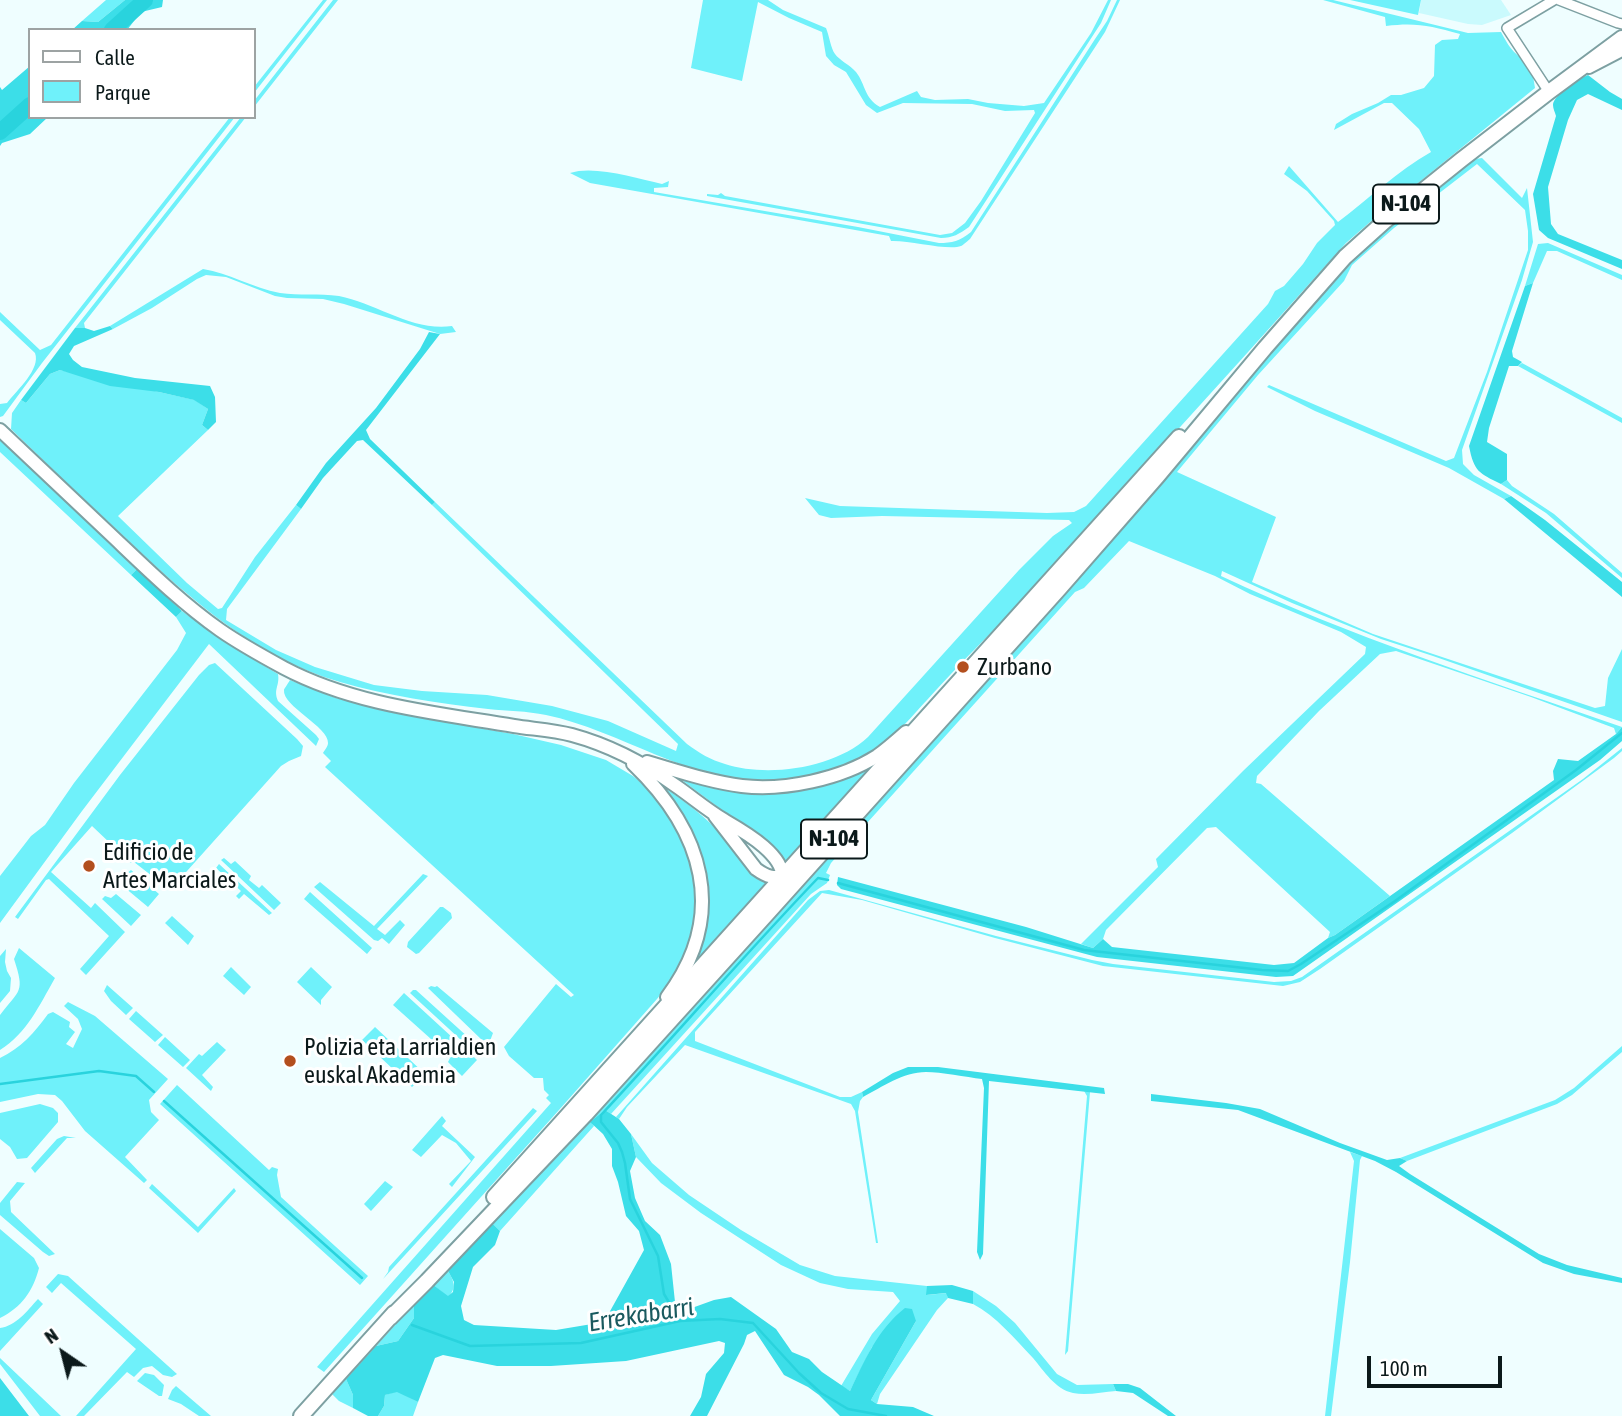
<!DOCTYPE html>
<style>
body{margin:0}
#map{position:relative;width:1622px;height:1416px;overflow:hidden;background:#effeff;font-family:"Asap Condensed",sans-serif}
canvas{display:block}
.legend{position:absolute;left:28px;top:28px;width:228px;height:91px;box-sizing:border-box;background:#fff;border:2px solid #9da3a3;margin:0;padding:9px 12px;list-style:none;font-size:21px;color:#0b191a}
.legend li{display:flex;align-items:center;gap:14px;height:35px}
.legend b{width:35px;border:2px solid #9da3a3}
.north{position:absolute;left:28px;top:1318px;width:70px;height:70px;-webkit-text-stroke:5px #fff;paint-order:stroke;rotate:325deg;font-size:19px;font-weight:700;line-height:28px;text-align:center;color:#0b191a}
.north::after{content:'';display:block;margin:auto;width:24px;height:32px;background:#0b191a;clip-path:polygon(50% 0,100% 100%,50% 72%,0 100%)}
.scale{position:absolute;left:1367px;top:1356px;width:135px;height:32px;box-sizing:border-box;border:4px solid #0b191a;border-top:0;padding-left:9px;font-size:21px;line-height:24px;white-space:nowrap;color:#0b191a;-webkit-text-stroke:5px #fff;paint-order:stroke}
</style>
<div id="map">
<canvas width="1622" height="1416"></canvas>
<ul class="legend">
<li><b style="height:9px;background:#fff"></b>Calle</li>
<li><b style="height:19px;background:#6ff1fa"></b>Parque</li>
</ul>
<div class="north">N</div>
<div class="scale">100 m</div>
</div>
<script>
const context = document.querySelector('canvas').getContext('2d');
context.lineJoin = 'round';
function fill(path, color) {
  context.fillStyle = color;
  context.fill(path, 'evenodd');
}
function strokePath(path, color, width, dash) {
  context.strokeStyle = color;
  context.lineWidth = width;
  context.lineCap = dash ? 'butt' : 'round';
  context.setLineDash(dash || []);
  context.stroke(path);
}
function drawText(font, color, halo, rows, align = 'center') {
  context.font = font + ' "Asap Condensed",sans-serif';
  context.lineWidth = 6;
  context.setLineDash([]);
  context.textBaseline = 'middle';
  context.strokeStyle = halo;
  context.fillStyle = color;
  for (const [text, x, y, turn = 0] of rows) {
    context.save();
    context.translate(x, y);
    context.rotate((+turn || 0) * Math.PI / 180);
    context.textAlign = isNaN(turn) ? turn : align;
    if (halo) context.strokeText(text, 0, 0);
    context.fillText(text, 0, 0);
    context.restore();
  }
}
const built = new Path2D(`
 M 1421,0 L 1501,0 L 1511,15 L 1482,25 L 1468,24 L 1419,13 Z`);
const green = new Path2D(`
 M 106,0 L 125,0 L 98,22 L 82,21 Z
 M 323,0 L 327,0 L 254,93 L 254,87 Z
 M 333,0 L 338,0 L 254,107 L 254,101 Z
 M 703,0 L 768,0 L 783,10 L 826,28 C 829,35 831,49 835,54 C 839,60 850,65 856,72 C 866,85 864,98 880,107 L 917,91 L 921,97 L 935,100 L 968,99 L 988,103 L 1024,106 L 1044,103 L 1091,33 L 1108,0 L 1111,0 L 1101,23 L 969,227 C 959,234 953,238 941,238 L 707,196 L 707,194 L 718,195 L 721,193 L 725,196 L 940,235 L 952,233 L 965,223 L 981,201 L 1035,113 L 1034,110 L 1005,111 L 972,104 L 903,103 L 877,113 L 866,105 L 846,72 L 834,65 L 826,56 L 822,32 L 789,18 L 758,2 L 742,81 L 691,68 Z
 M 1117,0 L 1120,0 L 1105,32 L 970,239 C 970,239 962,246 961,246 C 949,251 909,240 891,241 L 889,236 L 590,183 L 570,173 C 594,165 636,178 662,184 L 669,181 L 668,187 L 654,188 L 654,192 L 858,227 L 939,243 C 952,243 960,241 971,232 L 1095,39 L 1107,21 Z
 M 1323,0 L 1333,0 L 1468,33 L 1501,32 C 1507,43 1513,55 1526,60 L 1532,70 L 1535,88 L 1369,223 L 1346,243 C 1275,322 1204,401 1133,479 C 1082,535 1032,592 979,645 C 961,663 944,681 927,700 C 912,716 898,734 879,746 C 848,768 807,782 769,782 C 690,783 622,731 546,715 C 527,711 507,711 488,709 C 437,703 388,696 340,682 C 250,656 180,590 114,527 C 79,495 45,462 11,429 L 12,413 L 21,400 L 26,403 L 50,374 L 60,370 L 195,400 L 208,409 L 202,425 L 208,430 L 118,516 L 187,583 L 218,609 L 222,608 L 255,557 L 296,505 L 301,509 L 227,609 L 226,620 L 276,650 L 315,667 L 374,685 L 422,691 L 487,695 L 552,706 L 608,721 L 676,751 L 678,744 L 432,505 L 435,502 L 687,744 C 699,753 711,760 725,764 C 768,778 835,768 868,737 L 1019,570 L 1053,536 L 1072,523 L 1069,520 L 882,516 L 831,518 L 819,515 L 805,498 L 840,506 L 1047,513 L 1074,512 L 1086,506 L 1268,304 L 1275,291 L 1284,286 L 1303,264 L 1317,243 L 1335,225 L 1334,221 L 1307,191 L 1284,174 L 1289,166 L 1338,222 C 1368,199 1399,170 1431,152 L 1419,129 L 1392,103 L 1384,103 L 1334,130 L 1336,124 L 1352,114 L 1378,103 L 1391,95 L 1401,95 L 1424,88 L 1434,76 L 1435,45 L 1442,40 L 1458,39 L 1460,34 C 1431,26 1416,22 1386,26 L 1385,17 Z
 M 1350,0 L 1421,0 L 1418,15 Z
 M 230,117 L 235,117 L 42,363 L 3,416 L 0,417 L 0,404 L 7,403 C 17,390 41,369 35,353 L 0,320 L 0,312 L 40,350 L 51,345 Z
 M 241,117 L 246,117 L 84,323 L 85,328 L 75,328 Z
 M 1482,158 L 1522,198 L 1527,188 L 1533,242 L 1522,280 L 1462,450 L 1463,464 L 1474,475 L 1511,496 L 1504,499 L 1449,468 L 1315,411 L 1267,387 L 1269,385 L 1446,461 L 1454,458 L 1487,372 L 1528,250 L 1528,231 L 1525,210 L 1477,164 L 1394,228 L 1352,265 L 1344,281 L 1258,375 L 1177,472 L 1276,517 L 1252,582 L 1373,634 L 1595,708 L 1605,706 L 1608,678 L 1622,649 L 1622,722 L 1433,656 L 1381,639 L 1292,603 L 1222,571 L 1221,576 C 1351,637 1487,680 1622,727 L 1616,734 L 1614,728 L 1531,697 L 1396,651 L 1380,654 L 1319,711 L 1257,776 L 1256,783 L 1261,784 L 1390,896 L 1335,935 L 1328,938 L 1330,932 L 1216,827 L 1207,828 L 1106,930 L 1103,939 L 1093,948 L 1081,944 L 1158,867 L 1156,859 L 1243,771 L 1365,654 L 1366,647 L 1341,632 L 1250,594 L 1215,576 L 1129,541 L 1084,588 L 1075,592 L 831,863 L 826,873 L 830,875 L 827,883 L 811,894 L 611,1114 L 605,1110 L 591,1122 L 594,1126 L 500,1231 L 492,1223 L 1363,250 L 1475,159 Z
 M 1548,243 L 1622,275 L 1622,280 L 1557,251 L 1547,251 L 1533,283 L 1525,286 L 1538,244 Z
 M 203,269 C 229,273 253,288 280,293 C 299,296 319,293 339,296 C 376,303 413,332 452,326 L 456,332 L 440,334 L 344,304 L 323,299 L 287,298 L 275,296 L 226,277 L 206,275 L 197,279 L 152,308 L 113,329 L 110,326 Z
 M 1522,363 L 1622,418 L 1622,423 L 1518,366 Z
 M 0,440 L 137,569 L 131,575 L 0,452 Z
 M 1507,480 L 1512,486 L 1554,514 L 1622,573 L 1622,578 L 1546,513 L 1501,484 Z
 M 182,611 L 226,643 L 278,674 C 280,686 273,689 278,701 L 316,735 L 319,739 L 316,746 L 209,644 L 82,811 L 0,923 L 0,876 L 31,836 L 45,825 L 74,783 L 177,650 L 186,633 L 176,617 Z
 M 215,663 L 297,739 L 303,746 L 301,756 L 289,761 L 281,766 L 170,890 L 134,862 L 131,863 L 92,826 L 51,872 L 91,908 L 95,903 L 125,932 L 86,975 L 80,969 L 109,936 L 51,881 L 49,879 L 46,880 L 18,919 L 15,917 L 120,775 L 199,675 L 209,665 Z
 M 290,680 L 336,698 L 390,712 L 513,734 L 561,745 L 606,760 L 633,776 L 650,790 L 669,812 L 688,853 L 695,884 L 695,914 L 689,947 L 676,975 L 657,999 L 559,1110 L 324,1372 L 317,1367 L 551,1103 L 546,1098 L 549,1095 L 544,1090 L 543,1078 L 534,1078 L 509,1056 L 504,1047 L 556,984 L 571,997 L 574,995 L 325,767 L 331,761 L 323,753 C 325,750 328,746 328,743 C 329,727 282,706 284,690 C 284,689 289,682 290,680 Z
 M 1622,748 L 1622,751 L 1614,758 L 1512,833 L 1320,969 L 1300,982 L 1283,986 L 1103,966 L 995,938 L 862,900 L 822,893 L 695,1032 L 695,1041 L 840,1097 L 851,1097 L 862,1092 L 863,1097 L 860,1101 L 858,1112 L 878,1243 L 876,1243 L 855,1111 L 851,1104 L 685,1045 L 627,1107 L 619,1119 L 616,1117 L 808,900 L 820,891 L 829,890 L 996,936 L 1092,960 L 1113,964 L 1274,982 L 1291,981 L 1302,977 L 1583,779 Z
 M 881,759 L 788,863 L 774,849 L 675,775 L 765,791 Z
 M 659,784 C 684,800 707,818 727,840 C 741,857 751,870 768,885 L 691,970 L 702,864 L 694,836 L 684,818 Z
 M 224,858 L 231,864 L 235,861 L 251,876 L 249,880 L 259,888 L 262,885 L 281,903 L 274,910 L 221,860 Z
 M 219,864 L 272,913 L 269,915 L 244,894 L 239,899 L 236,896 L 241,891 L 216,868 Z
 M 131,870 L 159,894 L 148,907 L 124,887 L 126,874 Z
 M 423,874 L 428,876 L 377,929 L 385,935 L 400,920 L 405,925 L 389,944 L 382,938 L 378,941 L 374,940 L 314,887 L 320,882 L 374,926 Z
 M 310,892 L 372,948 L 367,954 L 304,899 Z
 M 116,894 L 141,915 L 131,926 L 102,899 L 105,896 L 111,898 Z
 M 440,907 L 443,907 L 451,913 L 452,918 L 419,953 L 416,954 L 407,947 L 408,942 Z
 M 172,916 L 194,936 L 188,945 L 165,923 Z
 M 19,948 L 55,978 C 39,1006 27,1033 0,1050 L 0,1015 C 20,989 25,993 14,959 Z
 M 6,949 L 5,962 L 7,971 L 11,978 L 10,991 L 0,1003 L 0,956 Z
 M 231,967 L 251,987 L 244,995 L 223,976 Z
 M 311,967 L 332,987 L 321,1000 L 321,1005 L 297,982 Z
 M 107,985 L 133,1008 L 126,1015 L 111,1001 L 104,991 Z
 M 431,986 L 435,987 L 437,986 L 493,1033 L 490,1041 L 483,1041 L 428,988 Z
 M 413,990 L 416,990 L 480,1048 L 480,1052 L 474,1052 L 410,993 Z
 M 404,993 L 453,1038 L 449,1042 L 453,1044 L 456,1048 L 460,1044 L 477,1060 L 462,1076 L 448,1062 L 450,1058 C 444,1058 442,1056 440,1050 L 441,1048 L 393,1005 Z
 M 68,1002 L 95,1016 L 168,1079 L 149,1100 L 151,1112 L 159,1120 L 125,1157 L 147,1180 L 144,1183 L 85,1131 L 62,1101 L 55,1095 L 38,1094 L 0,1102 L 0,1058 C 21,1048 34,1033 48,1014 L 53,1012 L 70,1022 L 69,1027 L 75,1032 L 66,1044 L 73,1048 L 82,1029 L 78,1019 L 64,1006 Z
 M 136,1011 L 163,1035 L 155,1042 L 129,1019 Z
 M 375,1027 L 425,1074 L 412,1087 L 362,1040 Z
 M 165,1037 L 190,1060 L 183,1067 L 158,1045 Z
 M 217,1042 L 226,1050 L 202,1075 L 213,1087 L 211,1091 L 186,1068 L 199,1054 L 202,1056 Z
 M 1622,1046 L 1622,1052 L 1572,1095 L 1557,1104 L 1407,1161 L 1400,1158 L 1555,1100 L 1574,1088 Z
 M 177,1085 L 269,1170 L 272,1167 L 278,1169 L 277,1175 L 281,1197 L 368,1276 L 360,1285 L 160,1104 Z
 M 1084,1091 L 1090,1092 L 1068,1351 L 1065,1355 L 1087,1096 Z
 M 40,1104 L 53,1108 L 58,1113 L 58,1122 L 27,1158 L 17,1159 L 10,1147 L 0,1139 L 0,1113 Z
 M 533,1108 L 537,1111 L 383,1279 L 388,1272 L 389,1267 Z
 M 442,1116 L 446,1121 L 442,1126 L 475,1157 L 452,1187 L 449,1184 L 471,1161 L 456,1143 L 442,1135 L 421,1157 L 412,1150 Z
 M 631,1134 L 652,1163 L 689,1195 L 741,1230 L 800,1265 L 835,1276 L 927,1286 L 927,1295 L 947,1293 L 948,1298 L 937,1310 L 880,1394 L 877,1404 L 871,1400 L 916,1321 L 872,1347 L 850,1391 L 841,1386 L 872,1334 L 900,1301 L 893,1292 L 848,1289 L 820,1283 L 781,1265 L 701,1213 L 661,1183 L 636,1157 Z
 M 64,1136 L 76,1138 L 67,1138 L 35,1173 L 31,1168 L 57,1139 Z
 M 1350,1152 L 1362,1156 L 1360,1160 L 1350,1262 L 1331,1416 L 1325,1416 L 1354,1161 Z
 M 385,1181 L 393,1187 L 371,1211 L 364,1204 Z
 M 17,1182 L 25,1183 L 10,1201 L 11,1212 L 55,1254 L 49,1256 L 43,1252 L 0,1215 L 0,1203 Z
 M 152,1184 L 198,1227 L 234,1188 L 236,1191 L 198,1233 L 149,1188 Z
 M 0,1229 L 34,1258 L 39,1268 C 33,1291 22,1307 0,1318 Z
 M 447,1269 C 453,1280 458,1287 448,1297 L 432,1284 Z
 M 58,1274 L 68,1276 L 177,1374 L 172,1377 L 163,1375 L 152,1366 L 143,1368 L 134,1377 L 127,1372 L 84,1416 L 76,1416 L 136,1349 L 61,1283 L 52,1293 L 46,1287 Z
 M 973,1291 L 996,1306 L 1015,1323 L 1057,1374 L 1077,1385 L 1113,1384 L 1116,1391 C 1102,1392 1087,1396 1073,1393 C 1055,1389 1044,1371 1033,1358 C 1015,1339 996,1316 973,1304 Z
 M 38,1299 L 43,1304 L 0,1351 L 0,1328 C 16,1326 27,1311 38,1299 Z
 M 414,1304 L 414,1318 L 398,1341 L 376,1346 Z
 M 0,1358 L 61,1416 L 40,1416 L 0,1364 Z
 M 145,1373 L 154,1375 L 164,1385 L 162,1396 L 159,1396 L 137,1381 Z
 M 346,1379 L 353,1395 L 353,1408 L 339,1401 L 332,1394 Z
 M 176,1386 L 211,1416 L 199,1416 L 181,1404 L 168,1399 L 172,1390 Z
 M 397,1391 L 418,1402 L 413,1416 L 378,1416 L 384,1406 L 385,1395 Z`);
const forest = new Path2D(`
 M 125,0 L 163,0 L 162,7 L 141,12 L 127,30 L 72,30 L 82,21 L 98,22 Z
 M 30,66 L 30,117 L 48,117 L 30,134 L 2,143 L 0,146 L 0,87 L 2,90 Z
 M 1588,75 L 1610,92 L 1622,99 L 1622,110 L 1588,94 L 1577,100 L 1568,120 L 1548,187 L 1551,224 L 1558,234 L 1622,260 L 1622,269 L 1548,238 L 1539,230 L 1533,194 L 1556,116 C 1555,112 1553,109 1553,105 C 1553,95 1580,78 1588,75 Z
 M 1533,283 L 1512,351 L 1513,357 L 1522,362 L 1518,366 L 1509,366 L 1489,428 L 1487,442 L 1507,454 L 1507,480 L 1501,484 C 1479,473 1474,472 1469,446 L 1525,286 Z
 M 110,326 L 113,329 L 74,346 L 69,354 L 73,360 L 82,367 L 135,378 L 210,386 L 215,397 L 216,422 L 208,430 L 202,425 L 208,409 L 194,400 L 159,392 L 110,386 L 60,370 L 50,374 L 26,403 L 21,400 L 75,328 L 85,328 L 94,331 Z
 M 429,332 L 440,334 L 366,430 L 370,439 L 435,502 L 432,505 L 363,440 L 357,441 L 323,478 L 301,509 L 296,505 L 326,463 L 376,408 L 420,349 Z
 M 1511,496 L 1545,520 L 1622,582 L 1622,597 L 1504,499 Z
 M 137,569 L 182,611 L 176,617 L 131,575 Z
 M 1622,727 L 1622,741 L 1600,760 L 1293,976 L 1276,977 L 1097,957 L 841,889 L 837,885 L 838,877 L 1026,927 L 1093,948 L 1103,939 L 1112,947 L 1274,965 L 1294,963 L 1328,938 L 1335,935 L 1554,780 L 1553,771 L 1558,759 L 1578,761 L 1616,734 Z
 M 908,1067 L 938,1067 L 1104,1088 L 1105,1094 L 989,1081 L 983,1254 L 980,1260 L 977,1252 L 984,1088 L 982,1079 C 966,1077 941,1072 926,1072 C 903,1072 882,1087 863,1097 L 862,1092 L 893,1073 Z
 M 1151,1094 L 1226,1103 L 1260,1109 L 1340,1143 L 1387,1160 L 1400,1158 L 1407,1161 L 1399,1166 L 1410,1174 L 1539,1254 L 1567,1265 L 1622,1278 L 1622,1283 L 1574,1274 L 1543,1263 L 1396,1172 L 1375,1161 L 1238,1110 L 1151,1101 Z
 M 605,1110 L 619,1119 L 631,1134 L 636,1157 L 630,1171 L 635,1198 L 645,1221 L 660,1235 L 671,1264 L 675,1302 L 689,1309 L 714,1300 L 731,1297 L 776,1329 L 792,1352 L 809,1359 L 822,1372 L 850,1391 C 865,1360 877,1330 905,1308 L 912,1309 L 916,1321 L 871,1400 L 877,1404 L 913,1407 L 934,1416 L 840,1416 L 819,1395 L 808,1387 L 784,1375 L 755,1331 L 747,1335 L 744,1344 L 707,1416 L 690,1416 L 701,1397 L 706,1374 L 724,1353 L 725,1343 L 719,1341 L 626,1361 L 551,1366 L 497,1366 L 443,1355 L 435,1358 L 418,1402 L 397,1392 L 385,1395 L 384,1406 L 378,1416 L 368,1416 L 353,1408 L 353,1395 L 346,1379 L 376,1346 L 398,1341 L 414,1318 L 414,1304 L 432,1284 L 448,1296 L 453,1292 L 454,1282 L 447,1269 L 492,1223 L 500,1231 L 495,1245 L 473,1267 L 461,1306 L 464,1320 L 474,1325 L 556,1330 L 604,1322 L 644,1250 L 639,1231 L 626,1216 L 618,1182 L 612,1166 L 612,1149 L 603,1134 L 590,1122 Z
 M 952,1285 L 973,1291 L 973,1304 L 948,1298 L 946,1293 L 926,1295 L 927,1286 Z
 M 0,1378 L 29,1416 L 0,1416 Z
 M 1113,1384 L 1128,1384 L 1140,1388 L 1176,1416 L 1168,1416 L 1133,1393 L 1116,1391 Z`);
const stream = new Path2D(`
 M 838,883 L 1084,950 L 1262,970 L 1288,971 L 1301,964 L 1395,901 L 1576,770 L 1622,733
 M 0,1084 L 99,1071 L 136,1076 L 154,1092
 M 164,1101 L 362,1278
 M 680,1321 L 664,1294 L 658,1256 L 630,1199 L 625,1163 L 622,1152 L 618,1143 L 601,1122 L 601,1115 C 674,1037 744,955 818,878 L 828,880
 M 412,1325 L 470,1346 L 581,1343 L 680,1321 L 720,1319 L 753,1323 L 799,1373 L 821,1393 L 848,1409 L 886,1416`);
const river = new Path2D(`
 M 112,30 L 145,0
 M 0,132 L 30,105`);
const minor = new Path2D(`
 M 1559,0 L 1618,23 L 1622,24
 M 1549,92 L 1507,28 L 1554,0`);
const tertiary = new Path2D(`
 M 1589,68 L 1622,51`);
const secondary = new Path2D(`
 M 0,430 C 36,464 72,498 108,532 C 144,566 179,601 220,630 C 240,644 262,656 284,668 C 354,705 437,713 514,726 C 533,729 553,730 572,735 C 609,745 645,764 676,786 C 692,797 707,810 724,820 C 743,831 788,856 782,882
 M 647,762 C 678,771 710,782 742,786 C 784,791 841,779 877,756 C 887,749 897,740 906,732
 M 633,764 C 703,831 729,914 667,997
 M 715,816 L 756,869 C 767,877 774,879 787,875`);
const primary = new Path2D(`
 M 494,1197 L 1179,437
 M 390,1318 L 427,1281 L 586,1114 L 767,914 L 1060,588 L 1157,477 L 1265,348 L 1345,257 L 1385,221 L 1461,160 L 1549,92 L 1622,38
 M 301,1416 L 394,1313`);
const markers = [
 [963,667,7,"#b34f1e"],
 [89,866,7,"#b34f1e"],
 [290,1061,7,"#b34f1e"]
];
const shields = [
 [1406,204,66],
 [834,839,66]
];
const shieldNames = [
 ["N-104",1406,204],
 ["N-104",834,839]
];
const poiNames = [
 ["Zurbano",977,667],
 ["Edificio de",103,852],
 ["Artes Marciales",103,880],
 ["Polizia eta Larrialdien",304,1047],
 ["euskal Akademia",304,1075]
];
const waterNames = [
 ["Errekabarri",641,1315,-9]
];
fill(built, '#cafafd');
fill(green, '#6ff1fa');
fill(forest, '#3cdee8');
strokePath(stream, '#29d3dd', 2.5);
strokePath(river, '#29d3dd', 16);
strokePath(minor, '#7da0a2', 12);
strokePath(tertiary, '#7da0a2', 14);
strokePath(secondary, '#7da0a2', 16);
strokePath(primary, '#7da0a2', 18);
strokePath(minor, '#fff', 9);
strokePath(tertiary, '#fff', 10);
strokePath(secondary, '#fff', 12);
strokePath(primary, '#fff', 14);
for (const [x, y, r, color] of markers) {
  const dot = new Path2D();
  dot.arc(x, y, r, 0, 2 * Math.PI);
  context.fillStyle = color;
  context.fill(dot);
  strokePath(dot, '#fff', 2.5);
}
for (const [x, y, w] of shields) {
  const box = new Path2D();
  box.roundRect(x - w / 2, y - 19.5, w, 39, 5);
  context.fillStyle = '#fff';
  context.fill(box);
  strokePath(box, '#0b191a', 2);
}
drawText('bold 23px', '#0b191a', null, shieldNames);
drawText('24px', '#0b191a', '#fff', poiNames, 'left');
drawText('italic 26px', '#1a5a5f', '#fff', waterNames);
</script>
